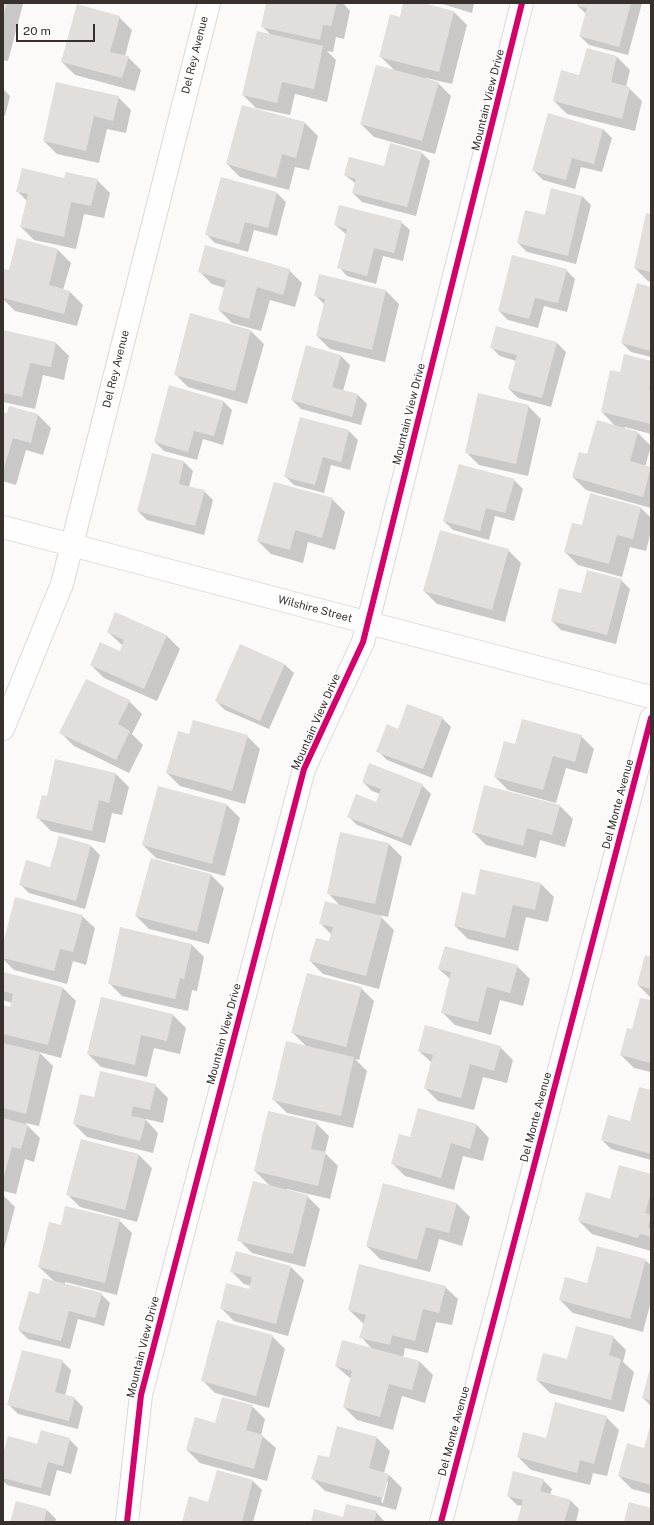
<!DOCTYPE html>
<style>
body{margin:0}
#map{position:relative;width:654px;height:1525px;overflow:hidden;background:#fcfaf9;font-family:"Public Sans",sans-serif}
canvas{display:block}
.frame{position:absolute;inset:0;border:4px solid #37302d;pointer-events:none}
.scale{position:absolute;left:16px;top:24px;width:79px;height:18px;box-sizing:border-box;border:2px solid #37302d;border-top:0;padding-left:5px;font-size:12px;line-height:14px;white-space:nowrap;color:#37302d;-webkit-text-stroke:3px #fff;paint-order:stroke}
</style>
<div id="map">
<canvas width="654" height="1525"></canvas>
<div class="frame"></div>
<div class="scale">20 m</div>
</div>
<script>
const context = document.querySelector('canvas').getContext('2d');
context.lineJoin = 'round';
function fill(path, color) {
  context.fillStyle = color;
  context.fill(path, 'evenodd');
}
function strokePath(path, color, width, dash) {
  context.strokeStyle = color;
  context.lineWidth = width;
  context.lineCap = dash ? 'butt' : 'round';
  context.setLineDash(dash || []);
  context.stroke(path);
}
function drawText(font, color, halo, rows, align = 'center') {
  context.font = font + ' "Public Sans",sans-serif';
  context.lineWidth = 3;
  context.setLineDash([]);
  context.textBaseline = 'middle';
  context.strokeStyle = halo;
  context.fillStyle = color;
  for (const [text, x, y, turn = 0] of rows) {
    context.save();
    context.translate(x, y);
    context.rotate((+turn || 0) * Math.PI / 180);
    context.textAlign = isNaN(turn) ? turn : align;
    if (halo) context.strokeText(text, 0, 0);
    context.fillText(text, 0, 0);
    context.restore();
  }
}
const shadow = new Path2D(`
 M 3,3 L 23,4 L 8,61 L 3,60 Z
 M 267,3 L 343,3 L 350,11 L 344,39 L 336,37 L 333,52 L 327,51 L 336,60 L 327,102 L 295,94 L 290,115 L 256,108 L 243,95 L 271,35 L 262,26 Z
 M 404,3 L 419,3 L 454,12 L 467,25 L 452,84 L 426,78 L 426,80 L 438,83 L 451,96 L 435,154 L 374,137 L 361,124 L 395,71 L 380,56 L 400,18 Z
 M 439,3 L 474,3 L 472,13 Z
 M 579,3 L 642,3 L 628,55 L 589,45 L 580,36 L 586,14 L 578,6 Z
 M 119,17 L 132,30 L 125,56 L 128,57 L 141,70 L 135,91 L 75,75 L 62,62 Z
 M 587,49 L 617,57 L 630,70 L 626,87 L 629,88 L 642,101 L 635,131 L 567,114 L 554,101 L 580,76 Z
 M 3,89 L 10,96 L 5,116 L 3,116 Z
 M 118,97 L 131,110 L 126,133 L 107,129 L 99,163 L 57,154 L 44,141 Z
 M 242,106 L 305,123 L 318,136 L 309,170 L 295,167 L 289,190 L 240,177 L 227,164 Z
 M 603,129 L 612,138 L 602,172 L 581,167 L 575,189 L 543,180 L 534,171 Z
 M 421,152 L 430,161 L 416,216 L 362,202 L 353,193 L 356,184 L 345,175 L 385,167 Z
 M 65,179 L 97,180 L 110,193 L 104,218 L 84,214 L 76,249 L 34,240 L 21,227 L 27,201 L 17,191 Z
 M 277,193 L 286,202 L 277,236 L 254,230 L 248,252 L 215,243 L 206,234 Z
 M 582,196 L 591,205 L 576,264 L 527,252 L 518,243 L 546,216 Z
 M 651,215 L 651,282 L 648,281 L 635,268 Z
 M 401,222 L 410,230 L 403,261 L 383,256 L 376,284 L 347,276 L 339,267 L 347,235 L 335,225 Z
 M 58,250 L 71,263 L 63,290 L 70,292 L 83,305 L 77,326 L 15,311 L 3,299 L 3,270 L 10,272 Z
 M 289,270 L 302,283 L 295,307 L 270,300 L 261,331 L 232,323 L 219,310 L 225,288 L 212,284 L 199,271 Z
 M 566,270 L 575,279 L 567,312 L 544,306 L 538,328 L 508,320 L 499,311 Z
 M 651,288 L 651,357 L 631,352 L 622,343 Z
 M 386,291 L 399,304 L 385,362 L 330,349 L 317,336 L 325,305 L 315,295 Z
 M 497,327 L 557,343 L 566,352 L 551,407 L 518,398 L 509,389 L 516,361 L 500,356 L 491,347 Z
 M 3,331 L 56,343 L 69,356 L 64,380 L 43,375 L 35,409 L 3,402 Z
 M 251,331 L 264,344 L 247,404 L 188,387 L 175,374 Z
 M 307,346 L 341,356 L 350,365 L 343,391 L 358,395 L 367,404 L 361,425 L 301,409 L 292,400 Z
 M 651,362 L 651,434 L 625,427 L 624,429 L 638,433 L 651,446 L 645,467 L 651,469 L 651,508 L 586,490 L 573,477 L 588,455 L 616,427 L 602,412 L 620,373 Z
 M 223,401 L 232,410 L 223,445 L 203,439 L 197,460 L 164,451 L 155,442 Z
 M 528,406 L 541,419 L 528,476 L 479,465 L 466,452 Z
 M 3,413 L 38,415 L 51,428 L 43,455 L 26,450 L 16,485 L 3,481 Z
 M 349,431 L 358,440 L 350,470 L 331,465 L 324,493 L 294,485 L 285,476 Z
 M 153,454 L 184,462 L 193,471 L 189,487 L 204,491 L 213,500 L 204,535 L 147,520 L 138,511 Z
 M 514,480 L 523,489 L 514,521 L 495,516 L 489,540 L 453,530 L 444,521 Z
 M 332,499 L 345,512 L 335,550 L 308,542 L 303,563 L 271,554 L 258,541 Z
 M 641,508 L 651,518 L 651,531 L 646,551 L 630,547 L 622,577 L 578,565 L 565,552 L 583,526 Z
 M 508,550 L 521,563 L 505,622 L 437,604 L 424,591 Z
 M 621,580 L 630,589 L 616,644 L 561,630 L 552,621 Z
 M 116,614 L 167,636 L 180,649 L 157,701 L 104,678 L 91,665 L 120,652 L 123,646 L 108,632 Z
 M 241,645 L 285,665 L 294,673 L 269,729 L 225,710 L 216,701 Z
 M 129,701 L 142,714 L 132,734 L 143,745 L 129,773 L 74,746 L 61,733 Z
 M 442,718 L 451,727 L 432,778 L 387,760 L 378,751 L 398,730 Z
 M 190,735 L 247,736 L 260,749 L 245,804 L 180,786 L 167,773 Z
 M 581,736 L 594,749 L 587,774 L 566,768 L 556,803 L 508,790 L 495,777 Z
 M 116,774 L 129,787 L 122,815 L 112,813 L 105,843 L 51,831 L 38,818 L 47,797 Z
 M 363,782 L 422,785 L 431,794 L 411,846 L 357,825 L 348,816 L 377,803 L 380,794 L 372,791 Z
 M 159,787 L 227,805 L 240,818 L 225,876 L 156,858 L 143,845 Z
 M 560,806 L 573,819 L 565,847 L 540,840 L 536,858 L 486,845 L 473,832 Z
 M 59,837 L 91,846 L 100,855 L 85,909 L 29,893 L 20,884 L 51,868 Z
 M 389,844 L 402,857 L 388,917 L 379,915 L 394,930 L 379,989 L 323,974 L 310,961 L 330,942 L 332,935 L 320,923 L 340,906 L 328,893 Z
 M 151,859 L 211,875 L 224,888 L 209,944 L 149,929 L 136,916 Z
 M 541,884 L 554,897 L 548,922 L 526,917 L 518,951 L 468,939 L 455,926 L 476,896 Z
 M 82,916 L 95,928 L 86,965 L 73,961 L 67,984 L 14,970 L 3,959 L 3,948 Z
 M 191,944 L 204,957 L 197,991 L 192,990 L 188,1011 L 122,996 L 109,983 Z
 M 651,958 L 651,998 L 638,985 Z
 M 517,966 L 530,979 L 523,1006 L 500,1000 L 491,1035 L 455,1025 L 442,1012 L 450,979 L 439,969 Z
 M 3,973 L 63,988 L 76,1001 L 61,1058 L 39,1052 L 53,1066 L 39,1126 L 25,1123 L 40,1138 L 34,1162 L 25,1159 L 16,1194 L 3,1191 L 3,1006 L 11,1008 L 12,1003 L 3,1000 Z
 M 361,988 L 374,1001 L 359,1060 L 355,1059 L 367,1071 L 353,1128 L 287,1113 L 274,1100 L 307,1047 L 292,1032 Z
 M 101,999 L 173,1015 L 186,1028 L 180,1054 L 154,1048 L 147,1077 L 101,1067 L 88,1054 Z
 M 651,1001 L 651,1072 L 634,1068 L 621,1055 L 633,1030 Z
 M 500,1047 L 513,1060 L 507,1083 L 483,1077 L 474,1110 L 438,1101 L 425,1088 L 432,1063 L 419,1051 Z
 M 155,1085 L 168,1098 L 163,1123 L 146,1119 L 146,1120 L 158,1133 L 153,1153 L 87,1137 L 74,1124 L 94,1099 Z
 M 651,1092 L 651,1160 L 611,1149 L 602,1140 L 631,1122 Z
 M 316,1123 L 329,1136 L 325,1153 L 338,1166 L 330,1199 L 287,1189 L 287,1190 L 307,1196 L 320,1209 L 305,1267 L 252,1253 L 239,1240 L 270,1186 L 255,1171 Z
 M 477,1125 L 489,1138 L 483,1161 L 463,1156 L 454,1190 L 405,1176 L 392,1163 L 411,1138 Z
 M 81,1140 L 139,1155 L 152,1168 L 137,1222 L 80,1207 L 67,1194 Z
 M 651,1175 L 651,1251 L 592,1234 L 579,1221 Z
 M 383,1184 L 457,1204 L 470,1217 L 462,1246 L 439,1239 L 430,1272 L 380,1259 L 367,1246 Z
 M 3,1195 L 15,1207 L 3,1253 Z
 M 119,1220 L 132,1233 L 117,1295 L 65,1282 L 65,1284 L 101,1294 L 110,1303 L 104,1326 L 78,1319 L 70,1349 L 28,1339 L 19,1330 L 40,1295 L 55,1282 L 39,1267 L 61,1226 Z
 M 236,1252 L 291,1267 L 304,1280 L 288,1336 L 234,1321 L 221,1308 L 249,1291 L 251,1286 L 244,1284 L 231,1271 Z
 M 645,1260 L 651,1265 L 651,1301 L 643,1332 L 573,1313 L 560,1300 L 588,1284 Z
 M 445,1287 L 458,1299 L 452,1325 L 436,1322 L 428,1353 L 405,1348 L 403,1358 L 420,1362 L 433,1375 L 425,1403 L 402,1396 L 393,1430 L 357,1420 L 344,1407 L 351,1379 L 336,1366 L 373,1350 L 361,1337 L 364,1324 L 349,1310 Z
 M 272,1336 L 285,1349 L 269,1408 L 215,1393 L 202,1380 Z
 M 613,1337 L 626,1350 L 623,1362 L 634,1372 L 624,1412 L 550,1393 L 537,1380 L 568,1361 Z
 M 62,1361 L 71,1370 L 65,1396 L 74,1398 L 83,1407 L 78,1429 L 18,1414 L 9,1405 Z
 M 651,1367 L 651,1406 L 643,1398 Z
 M 252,1406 L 265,1419 L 261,1435 L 276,1448 L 267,1481 L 200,1463 L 187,1450 L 216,1424 Z
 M 606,1417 L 619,1430 L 607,1476 L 593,1473 L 590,1485 L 531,1470 L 518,1457 L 547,1439 Z
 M 651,1425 L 651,1494 L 632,1489 L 619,1476 L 645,1449 Z
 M 338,1427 L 377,1438 L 390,1451 L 384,1473 L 389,1475 L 402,1488 L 396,1510 L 325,1491 L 312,1478 L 329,1459 ZM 386,1482 L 388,1482 L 383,1503 L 381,1502 Z
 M 69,1439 L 78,1448 L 71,1474 L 57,1470 L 50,1496 L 7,1485 L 3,1481 L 3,1458 Z
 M 218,1471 L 253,1481 L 262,1490 L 253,1522 L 183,1522 L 209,1503 Z
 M 543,1480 L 552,1489 L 550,1495 L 570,1500 L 579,1509 L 576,1522 L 518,1522 L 523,1506 L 517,1505 L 508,1496 Z
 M 47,1510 L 56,1519 L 55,1522 L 11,1522 Z
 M 376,1512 L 385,1522 L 312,1522 L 344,1518 Z`);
const building = new Path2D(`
 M 3,3 L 7,3 L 3,17 Z
 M 266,3 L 337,3 L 331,26 L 323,25 L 320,40 L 261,27 Z
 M 403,3 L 423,3 L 454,11 L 439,72 L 379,57 L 390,14 L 400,17 Z
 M 578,3 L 631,3 L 619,47 L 579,36 L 587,8 L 577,6 Z
 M 77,4 L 120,16 L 110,52 L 129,56 L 122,78 L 61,62 Z
 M 257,31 L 323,46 L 314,89 L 282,82 L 277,103 L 242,95 Z
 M 587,48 L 617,56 L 611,82 L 630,87 L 622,119 L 553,101 L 561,70 L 579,75 Z
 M 376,65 L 439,82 L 422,141 L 360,124 Z
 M 56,82 L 119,96 L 113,121 L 94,116 L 86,151 L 43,141 Z
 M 242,105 L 305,122 L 296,158 L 282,154 L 276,178 L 226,164 Z
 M 548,113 L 603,129 L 594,164 L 572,158 L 566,180 L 532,171 Z
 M 390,143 L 422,152 L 407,207 L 352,193 L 356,179 L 344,175 L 349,157 L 384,166 Z
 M 22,168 L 64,178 L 66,172 L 98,179 L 91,206 L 71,202 L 64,237 L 20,227 L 28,194 L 16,192 Z
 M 221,177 L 277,192 L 268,228 L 245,222 L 239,244 L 205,235 Z
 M 551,188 L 582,196 L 568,256 L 517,243 L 525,210 L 545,215 Z
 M 339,205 L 402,221 L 394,253 L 374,248 L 367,276 L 337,268 L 347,229 L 334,225 Z
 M 646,213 L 651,214 L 651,272 L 634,268 Z
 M 17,238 L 58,249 L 49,285 L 70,291 L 64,314 L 3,298 L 3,269 L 9,270 Z
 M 205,245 L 290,269 L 283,295 L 257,287 L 249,319 L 218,310 L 226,280 L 198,272 Z
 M 512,255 L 567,269 L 558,303 L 535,298 L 529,319 L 498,311 Z
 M 319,274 L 386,290 L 372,350 L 316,336 L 325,299 L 314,296 Z
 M 637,283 L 651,287 L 651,351 L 621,343 Z
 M 190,313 L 251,330 L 235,391 L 174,375 Z
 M 496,326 L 557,342 L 542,398 L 508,389 L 517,355 L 490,348 Z
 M 3,330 L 56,342 L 51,367 L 30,363 L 22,397 L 3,393 Z
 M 306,345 L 341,355 L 332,387 L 358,394 L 352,417 L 291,400 Z
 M 624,354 L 651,361 L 651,379 L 649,389 L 651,390 L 651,424 L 601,412 L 610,370 L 620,372 Z
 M 169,385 L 224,401 L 214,436 L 194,431 L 188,452 L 154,442 Z
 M 478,393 L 529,405 L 516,464 L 465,453 Z
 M 9,406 L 38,414 L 31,443 L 13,438 L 3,472 L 3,412 L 7,413 Z
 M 300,417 L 349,430 L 341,462 L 323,457 L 315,485 L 284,477 Z
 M 597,420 L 638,432 L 630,461 L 651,467 L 643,497 L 572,477 L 579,452 L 587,454 Z
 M 152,453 L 184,461 L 179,484 L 205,490 L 195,526 L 137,511 Z
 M 459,464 L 515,479 L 505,513 L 486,508 L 480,531 L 443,521 Z
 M 274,482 L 333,498 L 322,538 L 295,530 L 290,550 L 257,541 Z
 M 590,493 L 641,507 L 633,539 L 617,535 L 609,564 L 564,552 L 572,523 L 582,525 Z
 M 440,530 L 509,549 L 492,610 L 423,591 Z
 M 587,570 L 622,579 L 607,635 L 551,621 L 559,588 L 581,593 Z
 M 115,612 L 167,635 L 144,689 L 90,665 L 100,642 L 120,651 L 124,640 L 107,632 Z
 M 240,644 L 285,664 L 260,721 L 215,701 Z
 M 86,679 L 130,700 L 118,724 L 130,731 L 116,760 L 59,733 Z
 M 407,704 L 443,717 L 423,769 L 376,752 L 387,724 L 398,729 Z
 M 522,719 L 582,735 L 575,762 L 553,756 L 543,790 L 494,777 L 504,741 L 515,744 Z
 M 193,720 L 248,735 L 232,791 L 166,773 L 178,731 L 189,734 Z
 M 55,759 L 116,773 L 109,803 L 99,800 L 92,831 L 36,818 L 42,795 L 47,796 Z
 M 369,763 L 423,784 L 402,838 L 347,817 L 356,794 L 376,802 L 381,789 L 362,782 Z
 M 484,785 L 560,805 L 552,835 L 527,828 L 523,846 L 472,832 Z
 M 158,786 L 227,804 L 212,864 L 142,845 Z
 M 340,832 L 389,843 L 375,904 L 327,894 Z
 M 59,836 L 91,845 L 76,901 L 19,885 L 26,860 L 50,867 Z
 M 151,858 L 211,874 L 197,932 L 135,916 Z
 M 480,869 L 541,883 L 535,910 L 513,905 L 505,938 L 454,926 L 462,892 L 475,895 Z
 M 15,897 L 83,915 L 73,952 L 60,949 L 54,971 L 3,958 L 3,944 Z
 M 325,901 L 382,916 L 366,976 L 309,961 L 316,938 L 329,941 L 333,927 L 319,924 Z
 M 120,927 L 192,944 L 184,979 L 180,978 L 175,999 L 108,984 Z
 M 445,946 L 518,965 L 510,993 L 487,987 L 478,1022 L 441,1013 L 451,972 L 438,969 Z
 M 645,955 L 651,957 L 651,989 L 637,985 Z
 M 3,972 L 63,987 L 48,1045 L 3,1034 L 3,1005 L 10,1007 L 13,994 L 3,991 Z
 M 307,973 L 362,987 L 346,1047 L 291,1033 Z
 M 101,997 L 173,1014 L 167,1041 L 141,1035 L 135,1065 L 87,1054 Z
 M 640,998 L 651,1000 L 651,1063 L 620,1055 L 627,1028 L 632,1029 Z
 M 425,1025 L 501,1046 L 494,1071 L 470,1064 L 461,1098 L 424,1088 L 433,1055 L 418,1051 Z
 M 286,1041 L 354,1057 L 341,1116 L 272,1100 Z
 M 3,1043 L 40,1052 L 26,1114 L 3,1108 Z
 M 100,1071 L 156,1084 L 150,1110 L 133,1106 L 131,1116 L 146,1119 L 140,1141 L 73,1124 L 80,1094 L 94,1097 Z
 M 639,1087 L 651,1090 L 651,1154 L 601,1140 L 608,1115 L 630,1121 Z
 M 418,1108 L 477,1124 L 470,1149 L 451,1143 L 441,1178 L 391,1164 L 399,1134 L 410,1137 Z
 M 268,1111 L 317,1122 L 311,1149 L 326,1152 L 318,1186 L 254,1171 Z
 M 3,1118 L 28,1125 L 21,1149 L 12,1147 L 3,1180 Z
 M 81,1139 L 139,1154 L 125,1210 L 66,1195 Z
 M 619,1165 L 651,1174 L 651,1192 L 645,1213 L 651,1215 L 648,1228 L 651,1229 L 651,1237 L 640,1234 L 638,1238 L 578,1221 L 586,1192 L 610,1199 Z
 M 253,1181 L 308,1195 L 293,1254 L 237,1241 Z
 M 383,1183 L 457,1203 L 449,1233 L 426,1227 L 417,1260 L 366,1246 Z
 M 65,1206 L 120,1219 L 105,1283 L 38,1267 L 49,1222 L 61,1225 Z
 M 597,1246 L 646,1259 L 630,1319 L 559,1300 L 565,1277 L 587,1283 Z
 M 236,1251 L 291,1266 L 276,1324 L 220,1309 L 226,1283 L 249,1289 L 252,1277 L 230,1272 Z
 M 359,1264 L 446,1286 L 439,1313 L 423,1309 L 415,1341 L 392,1335 L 390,1345 L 359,1338 L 366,1315 L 348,1310 Z
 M 43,1278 L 102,1293 L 95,1318 L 69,1311 L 61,1341 L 18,1330 L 29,1291 L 39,1294 Z
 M 217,1320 L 273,1335 L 256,1396 L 201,1381 Z
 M 576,1326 L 614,1336 L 609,1355 L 621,1359 L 611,1400 L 536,1380 L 543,1353 L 567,1359 Z
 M 342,1340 L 420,1361 L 412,1390 L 389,1384 L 380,1417 L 343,1407 L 352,1371 L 335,1366 Z
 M 22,1350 L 63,1360 L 55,1392 L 75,1397 L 69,1421 L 7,1405 Z
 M 651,1365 L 651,1401 L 642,1398 Z
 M 222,1397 L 253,1405 L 246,1430 L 263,1435 L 254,1469 L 186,1450 L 195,1417 L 215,1423 Z
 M 555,1402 L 607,1416 L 594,1464 L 580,1460 L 577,1473 L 517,1457 L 523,1432 L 546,1438 Z
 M 651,1423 L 651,1485 L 618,1476 L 627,1443 L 644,1448 Z
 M 337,1426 L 377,1437 L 369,1468 L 389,1474 L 383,1498 L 311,1479 L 318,1455 L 329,1457 Z
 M 41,1430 L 70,1438 L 63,1466 L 48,1462 L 41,1488 L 3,1478 L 3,1454 L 8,1436 L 37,1444 Z
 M 217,1470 L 253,1480 L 242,1522 L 182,1522 L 189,1496 L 208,1502 Z
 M 513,1471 L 544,1479 L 540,1491 L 571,1500 L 564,1522 L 517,1522 L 523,1500 L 507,1496 Z
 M 16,1501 L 47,1509 L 44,1522 L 10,1522 Z
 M 629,1502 L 651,1508 L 651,1522 L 624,1522 Z
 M 346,1504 L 377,1511 L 374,1522 L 311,1522 L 314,1509 L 343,1517 Z`);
const minor = new Path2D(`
 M 3,527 L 651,697
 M 3,729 L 62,584 L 209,3
 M 127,1522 L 141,1395 L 304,769 L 363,642 L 522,3
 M 441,1522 L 651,718`);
const cycleway = new Path2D(`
 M 127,1522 L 141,1395 L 304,769 L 363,642 L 522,3
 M 441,1522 L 651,718`);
const streetNames = [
 ["Del Rey Avenue",195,55,-76],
 ["Mountain View Drive",488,100,-76],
 ["Del Rey Avenue",116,369,-76],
 ["Mountain View Drive",409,414,-76],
 ["Wilshire Street",315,609,15],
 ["Mountain View Drive",316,722,-66],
 ["Del Monte Avenue",618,804,-75],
 ["Mountain View Drive",224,1034,-75],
 ["Del Monte Avenue",536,1117,-75],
 ["Mountain View Drive",143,1347,-76],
 ["Del Monte Avenue",454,1431,-75]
];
fill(shadow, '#0003');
fill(building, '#e2dedc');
strokePath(minor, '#dcd7d5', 24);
strokePath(minor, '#fffefe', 22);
strokePath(cycleway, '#d6006c', 6);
drawText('11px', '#37302d', '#fff', streetNames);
</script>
